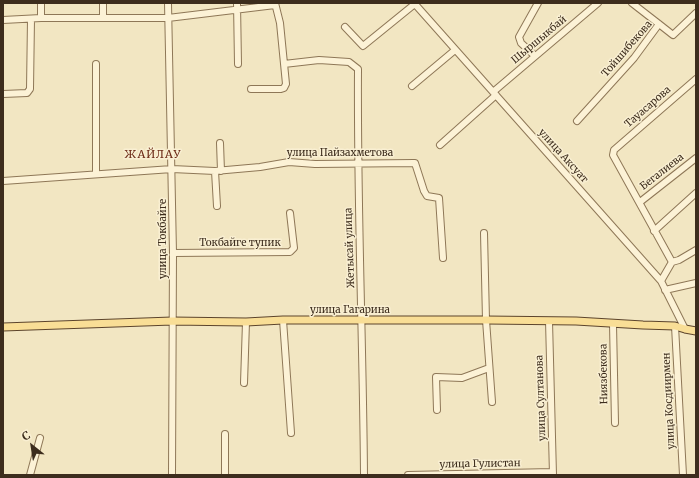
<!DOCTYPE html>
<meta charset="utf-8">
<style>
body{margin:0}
#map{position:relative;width:699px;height:478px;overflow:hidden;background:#f2e6c2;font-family:Merriweather,serif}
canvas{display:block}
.frame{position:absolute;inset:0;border:4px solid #3d2d1d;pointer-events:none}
.north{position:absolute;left:12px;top:426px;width:40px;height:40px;-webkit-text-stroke:3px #f9efd2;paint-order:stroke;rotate:330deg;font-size:11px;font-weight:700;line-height:16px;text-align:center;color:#3d2d1d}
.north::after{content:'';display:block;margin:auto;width:14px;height:18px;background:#3d2d1d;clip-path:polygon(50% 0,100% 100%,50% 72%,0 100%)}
</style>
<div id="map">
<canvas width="699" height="478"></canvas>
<div class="frame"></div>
<div class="north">С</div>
</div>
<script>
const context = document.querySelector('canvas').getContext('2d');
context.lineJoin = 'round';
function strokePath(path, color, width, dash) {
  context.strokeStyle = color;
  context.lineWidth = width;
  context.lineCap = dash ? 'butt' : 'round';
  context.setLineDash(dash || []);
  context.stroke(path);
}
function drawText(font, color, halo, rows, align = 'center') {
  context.font = font + ' Merriweather,serif';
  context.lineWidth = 3;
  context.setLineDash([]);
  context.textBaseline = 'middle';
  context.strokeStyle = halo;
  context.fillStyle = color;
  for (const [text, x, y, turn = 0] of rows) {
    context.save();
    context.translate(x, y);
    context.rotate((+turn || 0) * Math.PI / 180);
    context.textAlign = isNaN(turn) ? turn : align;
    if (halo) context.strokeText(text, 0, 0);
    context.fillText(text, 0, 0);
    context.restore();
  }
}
const minor = new Path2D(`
 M 168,3 L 173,253 L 172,475
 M 237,3 L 238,64
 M 414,3 L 661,281 L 685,329
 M 632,3 L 659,24
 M 41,18 L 41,3
 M 103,18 L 103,3
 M 3,20 L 41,18 L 168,18 L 275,5
 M 345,27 L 363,46 L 416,3
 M 535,56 L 521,43 L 519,37 L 538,3
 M 96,64 L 96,174
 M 284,64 L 319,60 L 349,62 L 358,69 C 357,204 363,340 364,475
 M 412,86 L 455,50
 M 251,89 L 281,89 L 284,88 L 286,84 L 280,23 L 275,3
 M 493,92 L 598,3
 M 3,94 L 27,93 L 30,89 L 31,19
 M 577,121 L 634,58 L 659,24 L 673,35 L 696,13
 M 220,143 L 221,171
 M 440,145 L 496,95
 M 215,171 L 217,206
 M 3,181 L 172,169 L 215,171 L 260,167 L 289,162 L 315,164 L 415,163 L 424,191 L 427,196 L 439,198 L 443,258
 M 640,202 L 696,158
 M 654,231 L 696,193
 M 484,233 L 486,320 L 492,402
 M 173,253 L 290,252 L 294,248 L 290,213
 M 672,262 L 613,155 L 614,150 L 696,79
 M 661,281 L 672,262 L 679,260 L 696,250
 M 665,290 L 696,283
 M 283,320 L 291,433
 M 549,321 L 553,475
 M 613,324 L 615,423
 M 675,326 L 683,475
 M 244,383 L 246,322
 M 437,410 L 436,377 L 462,378 L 489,368
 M 225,434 L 225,475
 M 30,475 L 40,438
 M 408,475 L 553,472`);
const major = new Path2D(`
 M 3,327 L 172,321 L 246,322 L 283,320 L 486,320 L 576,321 L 643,325 L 675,326 L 685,329 L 696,331`);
const streetNames = [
 ["Шыршыкбай",539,40,-40],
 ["Тойшибекова",627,49,-49],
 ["Тауасарова",648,107,-41],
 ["улица Пайзахметова",340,153],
 ["улица Аксуат",563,156,48],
 ["Бегалиева",662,172,-38],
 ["улица Токбайге",163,239,-90],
 ["Токбайге тупик",240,243],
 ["Жетысай улица",350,248,-92],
 ["улица Гагарина",350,310],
 ["Ниязбекова",604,374,-91],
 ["улица Султанова",541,398,-92],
 ["улица Косдиирмен",669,401,-93],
 ["улица Гулистан",480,464,-1]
];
const neighbourhoodNames = [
 ["ЖАЙЛАУ",153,155]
];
strokePath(minor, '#8e7757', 8);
strokePath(major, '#5c442c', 9);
strokePath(minor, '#fcf2d6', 6);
strokePath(major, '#f9de96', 7);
drawText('10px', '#3d2d1d', '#f9efd2', streetNames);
context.letterSpacing = '1px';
drawText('11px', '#6e2d18', '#f9efd2', neighbourhoodNames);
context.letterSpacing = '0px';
</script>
